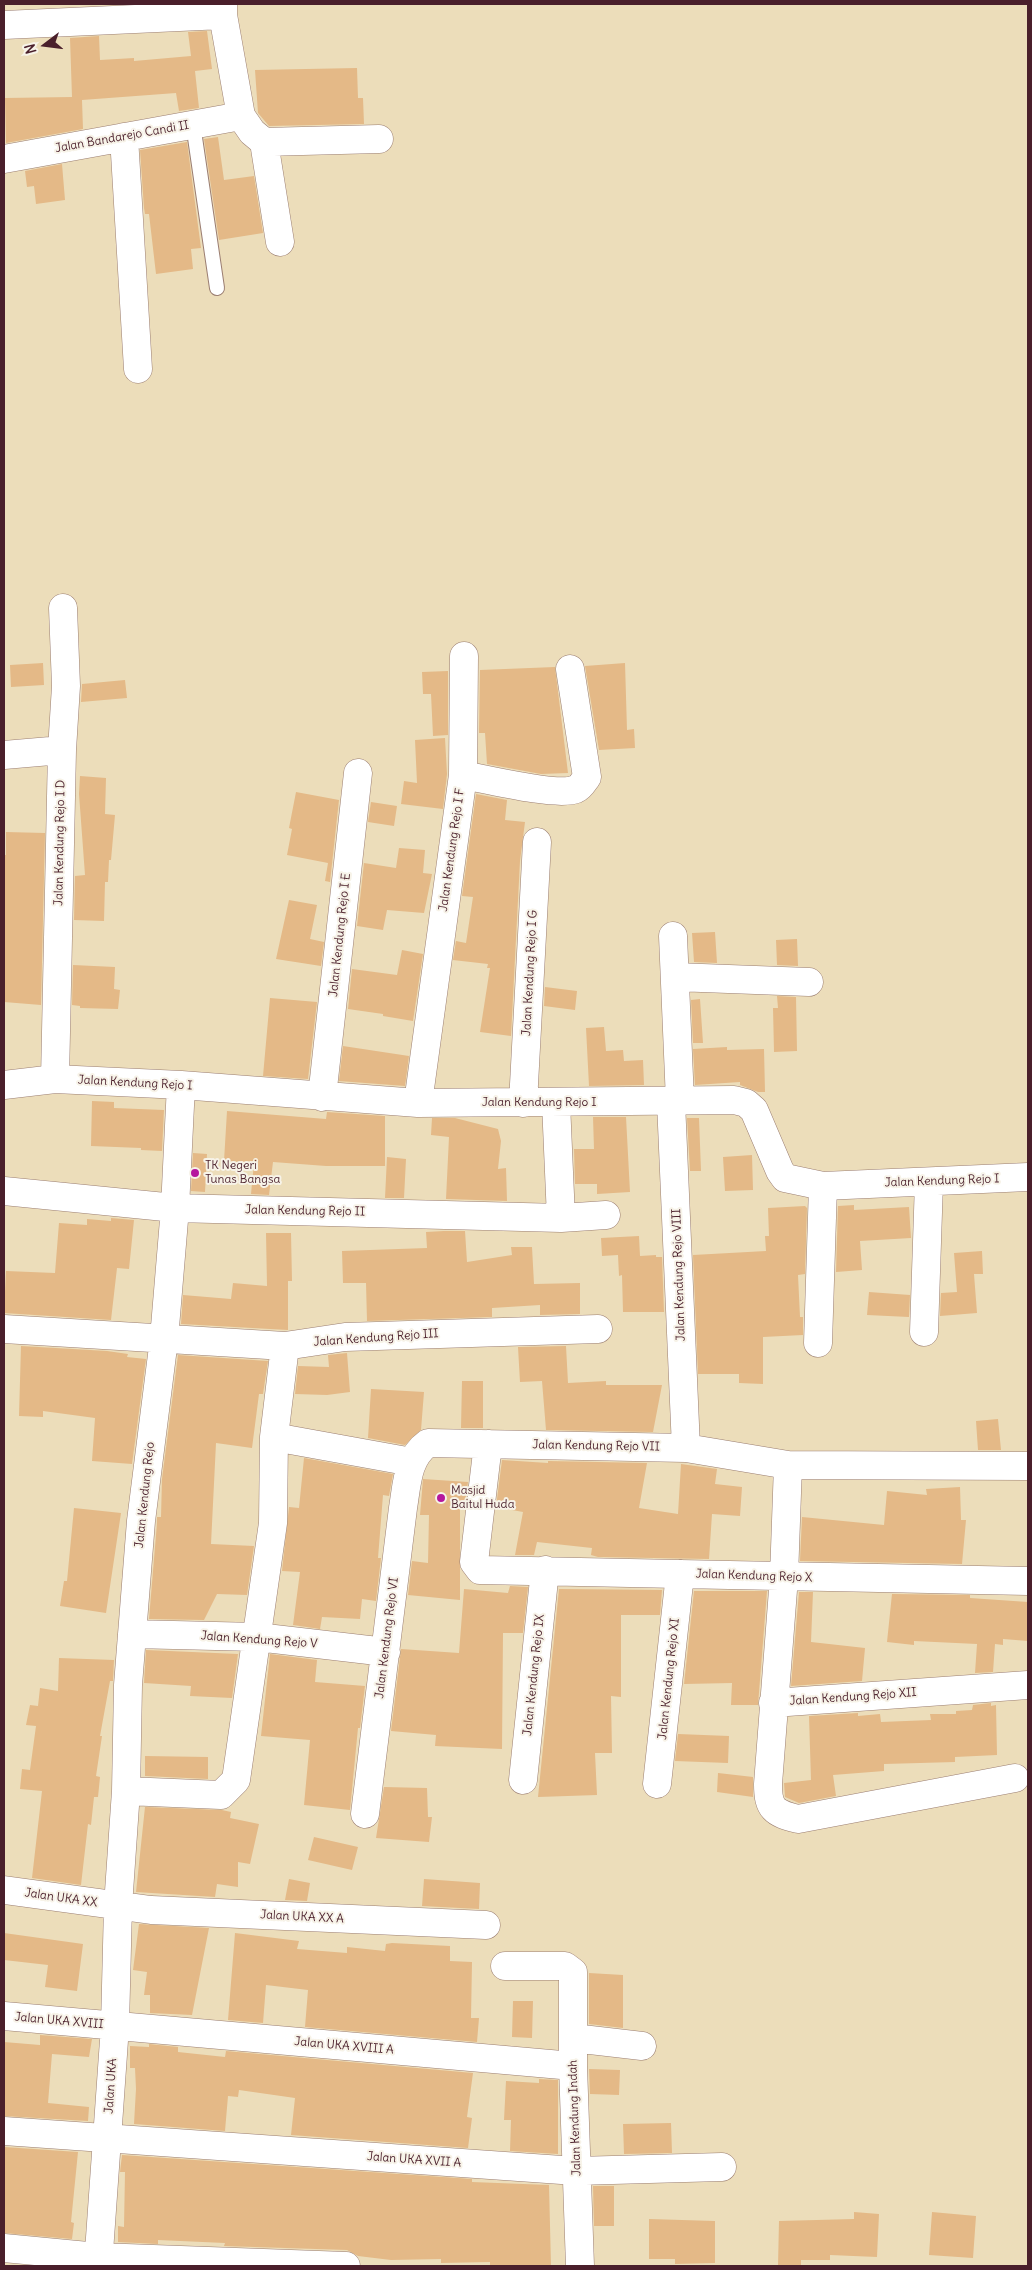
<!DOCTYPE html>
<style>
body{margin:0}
#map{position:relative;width:1032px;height:2270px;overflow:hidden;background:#ecddba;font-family:Delius,sans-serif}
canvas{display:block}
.frame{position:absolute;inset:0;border:5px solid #4a1f2b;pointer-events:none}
.north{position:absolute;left:20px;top:20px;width:50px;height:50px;-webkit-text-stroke:4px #f7f3e8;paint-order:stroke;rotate:255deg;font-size:14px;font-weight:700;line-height:20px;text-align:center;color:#4a1f2b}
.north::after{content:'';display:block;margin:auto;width:18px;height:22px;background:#4a1f2b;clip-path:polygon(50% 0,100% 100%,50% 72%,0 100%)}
</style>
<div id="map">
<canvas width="1032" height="2270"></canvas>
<div class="frame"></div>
<div class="north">N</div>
</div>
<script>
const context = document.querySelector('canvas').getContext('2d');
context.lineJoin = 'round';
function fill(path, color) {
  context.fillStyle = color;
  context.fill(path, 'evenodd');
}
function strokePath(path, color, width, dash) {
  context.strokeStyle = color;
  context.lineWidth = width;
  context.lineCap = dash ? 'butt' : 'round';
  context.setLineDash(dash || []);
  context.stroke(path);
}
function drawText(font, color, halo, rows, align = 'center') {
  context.font = font + ' Delius,sans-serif';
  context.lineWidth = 4;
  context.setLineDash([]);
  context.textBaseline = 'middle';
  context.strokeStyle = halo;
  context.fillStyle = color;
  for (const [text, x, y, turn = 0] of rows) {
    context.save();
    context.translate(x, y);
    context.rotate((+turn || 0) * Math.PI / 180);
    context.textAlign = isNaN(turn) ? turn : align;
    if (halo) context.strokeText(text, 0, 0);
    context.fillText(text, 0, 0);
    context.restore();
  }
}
const building = new Path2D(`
 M 207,31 L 212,69 L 195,71 L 199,108 L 179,111 L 176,93 L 82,100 L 83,129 L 6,143 L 5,98 L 72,97 L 70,38 L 99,36 L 100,60 L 134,58 L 134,61 L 191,56 L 188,32 Z
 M 357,68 L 358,98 L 363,98 L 364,124 L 269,126 L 258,113 L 255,70 Z
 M 218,137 L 224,180 L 254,176 L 263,233 L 219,240 L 204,139 Z
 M 187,142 L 201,248 L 191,249 L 193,269 L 156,274 L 149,214 L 145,214 L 144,208 L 140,150 Z
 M 62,164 L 65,200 L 36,204 L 34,186 L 27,187 L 25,171 Z
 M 43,663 L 44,685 L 11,687 L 10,665 Z
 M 625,663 L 627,730 L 634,729 L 635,748 L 599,750 L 585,666 Z
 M 555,667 L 568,773 L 541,774 L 487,764 L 485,733 L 479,733 L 480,670 Z
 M 448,671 L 448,735 L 433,736 L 431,694 L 423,694 L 422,672 Z
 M 125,680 L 127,698 L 81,702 L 82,684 Z
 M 445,738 L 447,774 L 443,809 L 401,804 L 404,781 L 417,783 L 415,740 Z
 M 80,776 L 106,778 L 105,814 L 115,815 L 111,860 L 109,860 L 108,882 L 105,882 L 104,921 L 74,920 L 75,876 L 85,875 L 79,794 Z
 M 296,792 L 339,800 L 330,882 L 325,881 L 328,863 L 287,855 L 292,829 L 289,828 Z
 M 476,794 L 507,800 L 505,820 L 525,822 L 520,861 L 511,1036 L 480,1032 L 490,968 L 487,968 L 488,964 L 453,960 L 456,941 L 466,943 L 473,897 L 462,896 Z
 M 371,802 L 397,806 L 394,826 L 368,822 Z
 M 6,832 L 45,833 L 41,1005 L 4,1002 L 4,855 L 6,855 Z
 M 399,848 L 425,850 L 423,873 L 432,874 L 424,913 L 387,910 L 383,930 L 357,926 L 364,863 L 396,868 Z
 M 289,900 L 317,905 L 310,939 L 324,942 L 321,966 L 276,959 Z
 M 715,932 L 717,963 L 694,962 L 692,933 Z
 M 797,939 L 798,966 L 777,965 L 776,940 Z
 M 402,950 L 423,954 L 413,1021 L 383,1016 L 383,1014 L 348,1009 L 352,969 L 397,975 Z
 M 73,965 L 115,967 L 114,989 L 120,990 L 118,1009 L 80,1008 L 80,1006 L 72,1005 Z
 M 545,987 L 577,991 L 575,1010 L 544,1006 Z
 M 777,996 L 796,997 L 797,1051 L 774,1052 L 773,1008 L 778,1008 Z
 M 270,998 L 317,1002 L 308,1079 L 263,1076 Z
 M 700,999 L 703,1043 L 693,1043 L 691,1000 Z
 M 604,1027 L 606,1051 L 623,1050 L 624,1061 L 643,1060 L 644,1085 L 589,1086 L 586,1028 Z
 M 343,1046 L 409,1056 L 405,1086 L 339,1081 Z
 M 727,1047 L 727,1050 L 764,1049 L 765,1092 L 758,1092 L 740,1085 L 740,1082 L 695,1085 L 693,1049 Z
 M 92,1101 L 114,1102 L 114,1108 L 164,1110 L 162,1151 L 141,1150 L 141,1148 L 91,1146 Z
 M 227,1111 L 326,1119 L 327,1112 L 385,1116 L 385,1166 L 326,1166 L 273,1162 L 269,1195 L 251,1194 L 254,1163 L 224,1161 Z
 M 593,1117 L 626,1117 L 630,1192 L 597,1194 L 597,1184 L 575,1184 L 574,1149 L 594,1149 Z
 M 432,1118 L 455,1118 L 498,1129 L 501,1141 L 498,1169 L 506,1168 L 507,1201 L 446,1199 L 449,1137 L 431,1135 Z
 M 687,1118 L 699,1118 L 701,1171 L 690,1171 Z
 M 193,1153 L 207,1154 L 205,1192 L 191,1191 Z
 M 752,1155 L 753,1190 L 725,1191 L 723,1157 Z
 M 387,1157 L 406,1159 L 404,1198 L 385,1198 Z
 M 854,1205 L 854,1210 L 909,1207 L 911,1238 L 860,1241 L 862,1270 L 836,1272 L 838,1206 Z
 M 805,1206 L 807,1208 L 805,1274 L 798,1275 L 800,1317 L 803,1317 L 803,1335 L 763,1337 L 763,1384 L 739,1383 L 739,1374 L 698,1374 L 693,1255 L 766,1251 L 765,1236 L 769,1236 L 768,1208 Z
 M 111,1218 L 134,1220 L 129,1269 L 117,1268 L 111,1320 L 4,1313 L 6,1271 L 55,1273 L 59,1223 L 87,1225 L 87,1219 L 111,1221 Z
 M 444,1231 L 465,1231 L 467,1262 L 512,1255 L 511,1247 L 532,1247 L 534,1284 L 580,1283 L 580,1314 L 540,1315 L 540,1305 L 492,1308 L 492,1317 L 367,1321 L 366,1283 L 343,1283 L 342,1251 L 427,1248 L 426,1232 Z
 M 266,1233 L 291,1233 L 292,1281 L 288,1281 L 288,1330 L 181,1324 L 183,1295 L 231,1299 L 233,1283 L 267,1286 Z
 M 639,1236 L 640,1256 L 656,1255 L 656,1257 L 662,1257 L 664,1312 L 623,1312 L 622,1275 L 619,1276 L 618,1255 L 602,1256 L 601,1238 Z
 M 982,1251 L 983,1274 L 974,1274 L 977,1313 L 940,1316 L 941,1293 L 957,1292 L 954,1253 Z
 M 869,1292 L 910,1295 L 909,1317 L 867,1315 Z
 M 21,1346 L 107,1351 L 128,1354 L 127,1357 L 146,1359 L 132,1464 L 92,1461 L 95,1418 L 43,1411 L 43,1417 L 19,1416 Z
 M 566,1346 L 568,1383 L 606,1381 L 606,1385 L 662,1385 L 653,1432 L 546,1430 L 542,1381 L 520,1382 L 518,1347 Z
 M 347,1353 L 350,1392 L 327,1395 L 295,1394 L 298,1366 L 329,1367 L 328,1355 Z
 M 178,1355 L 268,1361 L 263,1394 L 259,1394 L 252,1448 L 216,1443 L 211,1544 L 254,1546 L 247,1595 L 217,1594 L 204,1620 L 149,1619 L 157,1523 L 157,1517 L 161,1517 L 162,1479 Z
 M 462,1381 L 483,1381 L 483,1428 L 461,1428 Z
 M 371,1389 L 424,1392 L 421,1430 L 405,1445 L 368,1438 Z
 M 998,1419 L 1001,1450 L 978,1450 L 976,1421 Z
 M 304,1458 L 393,1474 L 389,1496 L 383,1495 L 378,1558 L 381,1558 L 376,1601 L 362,1599 L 360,1619 L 322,1617 L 320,1629 L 293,1625 L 300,1572 L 282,1571 L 289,1507 L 299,1508 Z
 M 502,1460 L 548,1463 L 548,1461 L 647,1463 L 639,1508 L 678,1514 L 681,1464 L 717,1469 L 715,1484 L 742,1487 L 740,1516 L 712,1514 L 709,1559 L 598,1557 L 591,1555 L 592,1548 L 537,1542 L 534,1555 L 515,1555 L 523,1512 L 496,1507 Z
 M 423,1479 L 468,1482 L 465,1502 L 460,1501 L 460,1600 L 408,1595 L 412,1561 L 428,1563 L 429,1515 L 420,1515 Z
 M 960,1487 L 961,1520 L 966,1520 L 962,1564 L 800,1561 L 802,1517 L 884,1525 L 887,1491 L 927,1495 L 926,1489 Z
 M 74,1508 L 121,1513 L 106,1613 L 60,1606 L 64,1581 L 67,1581 Z
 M 510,1586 L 528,1587 L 523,1633 L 503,1633 L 502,1749 L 435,1746 L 436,1735 L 391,1731 L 401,1649 L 459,1653 L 464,1589 L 508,1593 Z
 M 559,1589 L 662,1590 L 660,1615 L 621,1615 L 621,1697 L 611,1696 L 612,1753 L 595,1753 L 597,1795 L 538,1797 Z
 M 694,1591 L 767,1591 L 758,1705 L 731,1705 L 732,1683 L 684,1684 Z
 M 799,1592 L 813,1592 L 811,1642 L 865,1648 L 862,1681 L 791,1686 Z
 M 892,1594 L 970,1595 L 970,1598 L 1028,1602 L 1028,1641 L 1003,1639 L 1003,1645 L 995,1644 L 993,1672 L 975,1673 L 977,1644 L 914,1641 L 914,1645 L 887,1642 Z
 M 146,1650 L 238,1654 L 232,1698 L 190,1696 L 191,1686 L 144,1683 Z
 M 270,1654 L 317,1660 L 315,1682 L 365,1686 L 360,1728 L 358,1728 L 350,1810 L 304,1805 L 310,1740 L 261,1736 Z
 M 59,1658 L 114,1660 L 113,1681 L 110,1681 L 100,1736 L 102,1736 L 96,1776 L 100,1777 L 98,1797 L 94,1797 L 91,1825 L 88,1824 L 81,1885 L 32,1878 L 42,1791 L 20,1789 L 22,1769 L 30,1770 L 36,1726 L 26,1725 L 30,1705 L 38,1706 L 40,1688 L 58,1691 Z
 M 991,1703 L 991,1706 L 996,1705 L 997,1755 L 955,1757 L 955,1762 L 884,1764 L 884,1771 L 833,1775 L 836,1796 L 799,1803 L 785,1797 L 784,1783 L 811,1780 L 809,1716 L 858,1713 L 858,1716 L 880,1714 L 881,1722 L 931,1720 L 930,1714 L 956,1714 L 956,1711 L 972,1710 L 973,1705 Z
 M 678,1734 L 729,1736 L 728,1763 L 675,1761 Z
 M 145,1756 L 208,1757 L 208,1779 L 145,1776 Z
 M 718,1773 L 753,1777 L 753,1797 L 717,1792 Z
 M 384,1787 L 427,1788 L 428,1817 L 432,1817 L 429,1842 L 376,1838 Z
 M 145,1807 L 222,1810 L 231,1812 L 230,1818 L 259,1824 L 250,1864 L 238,1862 L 238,1887 L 217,1884 L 215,1897 L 136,1892 Z
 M 314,1837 L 358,1847 L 352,1870 L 308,1860 Z
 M 289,1879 L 310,1883 L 307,1901 L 285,1900 Z
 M 424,1879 L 480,1883 L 479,1909 L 422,1906 Z
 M 139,1924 L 209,1928 L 192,2015 L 150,2013 L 150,1995 L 144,1995 L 147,1972 L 133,1970 Z
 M 4,1933 L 83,1944 L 77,1991 L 45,1987 L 48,1965 L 4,1960 Z
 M 235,1933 L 299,1941 L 297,1949 L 347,1953 L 347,1947 L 385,1951 L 386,1944 L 392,1943 L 450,1946 L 450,1961 L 472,1962 L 471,2018 L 479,2018 L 477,2042 L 305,2027 L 308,1990 L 266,1985 L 263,2023 L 228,2020 Z
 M 589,1973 L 623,1975 L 623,2028 L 589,2024 Z
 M 513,2001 L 533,2001 L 532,2038 L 512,2037 Z
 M 40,2035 L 92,2039 L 89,2057 L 52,2054 L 48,2103 L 89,2107 L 88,2121 L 4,2116 L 4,2042 L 40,2045 Z
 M 149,2044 L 178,2047 L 178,2052 L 225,2057 L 226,2051 L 473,2073 L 467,2117 L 472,2118 L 468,2148 L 291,2135 L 295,2098 L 239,2090 L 238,2097 L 228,2096 L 225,2131 L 134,2124 L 136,2089 L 135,2068 L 130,2068 L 130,2046 L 149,2047 Z
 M 589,2069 L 620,2070 L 619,2095 L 590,2094 Z
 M 539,2079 L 558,2080 L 558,2154 L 510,2151 L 511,2120 L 504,2120 L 506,2081 L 539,2083 Z
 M 671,2123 L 672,2153 L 624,2154 L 623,2124 Z
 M 4,2147 L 78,2152 L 71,2222 L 74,2223 L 72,2239 L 4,2233 Z
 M 122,2155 L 472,2179 L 472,2182 L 549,2185 L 551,2266 L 490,2266 L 490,2262 L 441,2263 L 441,2259 L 391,2260 L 358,2256 L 347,2250 L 224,2246 L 225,2243 L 158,2240 L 158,2244 L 118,2242 L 118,2226 L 124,2227 L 125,2172 L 120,2172 Z
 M 593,2186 L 614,2186 L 614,2226 L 594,2226 Z
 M 854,2212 L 879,2214 L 877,2257 L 830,2255 L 830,2260 L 801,2260 L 801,2266 L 778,2266 L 779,2221 L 854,2219 Z
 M 932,2212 L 976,2216 L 973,2258 L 929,2255 Z
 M 649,2219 L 715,2221 L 715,2263 L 675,2264 L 675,2259 L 649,2259 Z`);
const service = new Path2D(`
 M 193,124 L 217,288`);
const minor = new Path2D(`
 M 223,4 L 223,15 L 241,116 L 252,132 L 264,142 L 379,139
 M 4,25 L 223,15
 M 124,137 L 138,369
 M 264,142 L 280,242
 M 4,159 L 241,116
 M 4,755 L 62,750
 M 463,775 L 464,656
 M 673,936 L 680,1101
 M 675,977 L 809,982
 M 55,1079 L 62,750 L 66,686 L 63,608
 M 4,1085 L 55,1079 L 181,1085 L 418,1103 L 734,1100 L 746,1103 L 754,1110 L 780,1171 L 785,1178 L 823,1186 L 1028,1177
 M 322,1097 L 358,773
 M 671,1102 L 686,1448
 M 418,1103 L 463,775 C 485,779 559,797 576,789 C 581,787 584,781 587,777 L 570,669
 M 523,1103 L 537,842
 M 556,1103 L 561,1218
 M 4,1191 L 175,1208 L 561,1218 L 606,1215
 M 4,1329 L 285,1346 L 345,1337 L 598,1329
 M 924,1332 L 929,1182
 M 818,1343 L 823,1186
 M 274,1437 L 285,1346
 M 488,1444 L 474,1562 L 480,1570 L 1028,1581
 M 788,1465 L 784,1577 L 768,1784 C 768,1809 774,1813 798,1819 L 1015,1778
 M 132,1634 L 257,1637 L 386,1652
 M 773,1703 L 1028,1685
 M 523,1780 L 545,1570
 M 657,1784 L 680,1574
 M 126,1791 L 221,1795 L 236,1780 L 273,1523 L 274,1437 L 412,1462
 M 365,1814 L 403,1508 C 407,1484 407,1458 428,1443 L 686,1448 L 788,1465 L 1028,1466
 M 4,1890 L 151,1910 L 486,1925
 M 505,1966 L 565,1966 L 573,1972 L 573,2066 L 580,2266
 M 4,2016 L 573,2066
 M 573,2038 L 642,2046
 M 4,2131 L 576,2171 L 722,2167
 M 4,2248 L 98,2257 L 346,2266
 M 98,2266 L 115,2026 L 118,1906 L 126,1791 L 128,1685 L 141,1521 L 164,1339 L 175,1208 L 181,1085`);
const markers = [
 [195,1173,5,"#b5179e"],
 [441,1498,5,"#b5179e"]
];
const streetNames = [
 ["Jalan Bandarejo Candi II",122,137,-10],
 ["Jalan Kendung Rejo I D",60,843,-89],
 ["Jalan Kendung Rejo I F",452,850,-82],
 ["Jalan Kendung Rejo I E",340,935,-84],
 ["Jalan Kendung Rejo I G",530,973,-87],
 ["Jalan Kendung Rejo I",135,1083,3],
 ["Jalan Kendung Rejo I",539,1103],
 ["Jalan Kendung Rejo I",942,1181,-2],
 ["Jalan Kendung Rejo II",305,1211,1],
 ["Jalan Kendung Rejo VIII",679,1275,-92],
 ["Jalan Kendung Rejo III",376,1338,-4],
 ["Jalan Kendung Rejo VII",596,1446,1],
 ["Jalan Kendung Rejo",145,1495,-84],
 ["Jalan Kendung Rejo X",754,1576,2],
 ["Jalan Kendung Rejo VI",387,1638,-83],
 ["Jalan Kendung Rejo V",259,1640,4],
 ["Jalan Kendung Rejo IX",534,1675,-84],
 ["Jalan Kendung Rejo XI",669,1679,-84],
 ["Jalan Kendung Rejo XII",853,1697,-4],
 ["Jalan UKA XX",61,1898,8],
 ["Jalan UKA XX A",302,1917,3],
 ["Jalan UKA XVIII",59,2021,5],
 ["Jalan UKA XVIII A",344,2046,5],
 ["Jalan UKA",111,2086,-86],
 ["Jalan Kendung Indah",575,2118,-92],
 ["Jalan UKA XVII A",414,2160,4]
];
const poiNames = [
 ["TK Negeri",205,1166],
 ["Tunas Bangsa",205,1180],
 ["Masjid",451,1491],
 ["Baitul Huda",451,1505]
];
fill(building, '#e4b987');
strokePath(service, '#9b7e72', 16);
strokePath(minor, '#9b7e72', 29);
strokePath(service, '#fff', 14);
strokePath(minor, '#fff', 28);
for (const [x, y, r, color] of markers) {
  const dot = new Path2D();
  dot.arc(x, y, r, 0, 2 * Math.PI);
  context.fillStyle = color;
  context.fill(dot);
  strokePath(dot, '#f7f3e8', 2);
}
drawText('12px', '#4a1f2b', '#f7f3e8', streetNames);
drawText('12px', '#4a1f2b', '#f7f3e8', poiNames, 'left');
</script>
